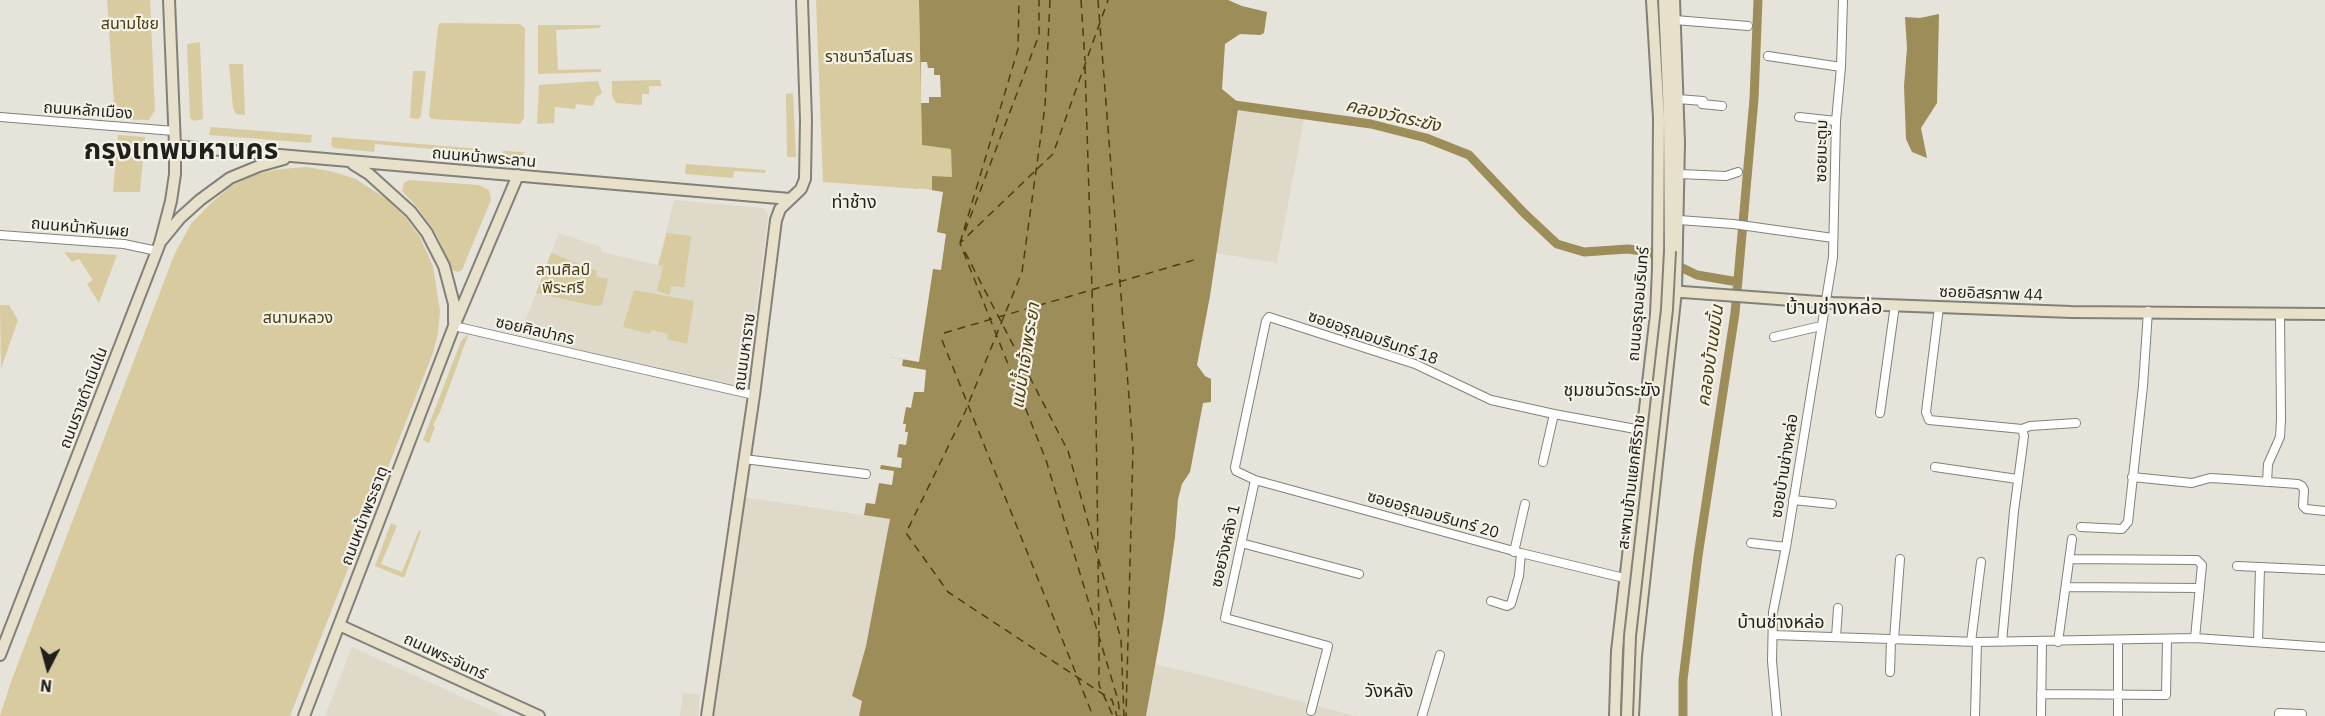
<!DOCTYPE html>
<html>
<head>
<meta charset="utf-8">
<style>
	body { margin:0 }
	#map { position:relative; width:2325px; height:716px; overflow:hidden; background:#e6e4da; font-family:"IBM Plex Sans",sans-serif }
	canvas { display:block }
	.north { position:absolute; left:18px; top:638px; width:60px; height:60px; -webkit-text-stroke:4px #f4f1e7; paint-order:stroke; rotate:186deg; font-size:16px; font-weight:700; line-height:24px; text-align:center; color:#201f1c }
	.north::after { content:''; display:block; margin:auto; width:21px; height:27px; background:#201f1c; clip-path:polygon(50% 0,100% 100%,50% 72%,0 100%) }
</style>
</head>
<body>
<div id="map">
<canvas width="2325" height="716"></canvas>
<div class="north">N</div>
</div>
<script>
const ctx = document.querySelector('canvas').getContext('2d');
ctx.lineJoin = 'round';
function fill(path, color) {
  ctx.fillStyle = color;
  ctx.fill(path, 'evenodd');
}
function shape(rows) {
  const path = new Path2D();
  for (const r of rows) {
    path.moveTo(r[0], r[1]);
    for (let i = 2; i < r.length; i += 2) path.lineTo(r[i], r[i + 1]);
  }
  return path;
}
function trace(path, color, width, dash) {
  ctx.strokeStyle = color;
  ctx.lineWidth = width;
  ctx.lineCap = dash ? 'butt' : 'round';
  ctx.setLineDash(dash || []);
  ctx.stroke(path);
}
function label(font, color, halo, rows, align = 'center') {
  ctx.font = font + ' "IBM Plex Sans","Noto Sans Thai",sans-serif';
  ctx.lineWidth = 4.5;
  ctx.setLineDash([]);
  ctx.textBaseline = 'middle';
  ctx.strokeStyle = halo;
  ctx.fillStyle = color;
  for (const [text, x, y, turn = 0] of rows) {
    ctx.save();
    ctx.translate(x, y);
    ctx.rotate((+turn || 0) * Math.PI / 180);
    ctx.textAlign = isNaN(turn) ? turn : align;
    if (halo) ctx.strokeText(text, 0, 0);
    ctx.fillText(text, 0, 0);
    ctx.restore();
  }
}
fill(shape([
	[1239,109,1304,119,1277,263,1216,253],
	[674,200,763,208,768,215,746,390,520,335,559,233,601,247,601,252,658,265],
	[743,497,890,519,866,646,852,696,863,701,859,716,714,716],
	[352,647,504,716,325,716],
	[1156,663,1157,665,1206,676,1355,716,1146,716],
	[683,693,700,695,698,716,680,716]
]), '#ded9c8');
fill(shape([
	[107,0,150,0,155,110,149,120,115,119],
	[816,0,919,0,922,145,951,149,953,178,932,190,823,182],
	[440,23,520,24,525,28,524,118,520,124,431,119,429,115,438,26],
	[538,25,602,25,599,28,556,30,558,70,601,69,601,72,538,74],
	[200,42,203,119,194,121,190,118,187,44],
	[229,64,243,64,245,115,236,114,233,108],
	[413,71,426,71,421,115,419,119,410,118],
	[660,80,662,86,649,86,649,94,642,94,642,105,616,103,612,96,612,81],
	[598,81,602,93,596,97,593,106,576,104,575,109,555,107,554,123,537,124,539,85],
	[793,93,796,157,787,157,786,94],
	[211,127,312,135,311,143,209,135],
	[118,135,145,137,140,192,113,192],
	[332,137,482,149,482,154,487,160,497,160,502,157,503,151,524,152,523,164,466,159,466,152,375,144,374,152,334,148,331,145],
	[686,164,766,170,765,173,734,171,733,178,685,174],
	[307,167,334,172,356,179,388,200,406,218,420,237,433,266,440,311,438,333,433,353,290,716,0,716,12,679,175,253,191,224,209,205,231,186,257,174,280,169],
	[409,180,479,185,489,190,491,200,462,270,458,272,452,270,437,235,418,208,402,191,404,183],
	[667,233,691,236,684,287,671,286,670,295,657,291,663,266,658,265],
	[64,252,117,255,99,303,87,284,93,280,79,259,72,262],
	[551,253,597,271,596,277,608,279,602,305,595,306,536,293],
	[634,290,694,301,687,344,667,339,668,334,651,330,650,334,623,327],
	[0,305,9,305,18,320,1,369],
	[469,333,440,412,433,425,435,427,429,443,423,440,461,341],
	[391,523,397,526,381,564,402,572,419,530,421,532,404,578,375,566]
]), '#d8cba0');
fill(shape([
	[919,0,1228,0,1242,6,1267,12,1264,33,1260,35,1240,34,1225,44,1222,89,1239,103,1210,296,1197,365,1205,376,1211,379,1211,402,1203,403,1190,472,1182,484,1178,499,1175,537,1164,616,1146,716,859,716,862,701,852,696,866,646,890,519,864,515,866,503,875,504,879,483,892,485,894,471,880,469,881,465,901,468,902,458,897,457,899,444,906,445,908,432,905,432,906,424,903,424,906,407,911,408,914,392,924,392,926,370,902,366,903,359,890,357,932,190,932,176,952,177,951,149,922,145],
	[1939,14,1937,103,1921,128,1927,158,1912,152,1906,139,1904,86,1907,48,1905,17,1920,18]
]), '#9d8d59');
fill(shape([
	[921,62,927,62,928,68,934,68,934,75,940,75,941,97,929,97,929,103,921,103],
	[919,188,943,192,937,232,946,234,941,270,933,269,919,362,890,357,908,240]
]), '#e6e4da');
trace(shape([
	[1227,104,1371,124,1426,138,1469,155,1524,213,1557,244,1584,252,1628,249,1649,252,1697,275,1738,282],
	[1683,716,1683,680,1698,556,1735,313,1754,99,1758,0]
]), '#9d8d59', 9);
trace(shape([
	[1050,0,1045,106,1022,272,965,412,906,533,948,592,1112,700,1117,716],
	[1081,0,1085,61],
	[1098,0,1133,449,1126,716],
	[1085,66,1096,417,1098,553],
	[1037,169,1053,154,1108,0],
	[1034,172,960,243,1046,460,1118,700,1120,716],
	[965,231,1039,35,1039,0],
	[960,243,1018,49,1019,0],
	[965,252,1068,451,1121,639,1124,716],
	[944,333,1194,260],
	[942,340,1093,716],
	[1098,561,1099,634],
	[1099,639,1099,685,1113,716]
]), '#4b3e13', 1.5, [8, 6]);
const street = shape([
	[1675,20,1748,26],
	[1768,56,1841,67],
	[1678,99,1703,101,1702,104,1722,106],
	[0,117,174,131],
	[1799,117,1836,121],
	[1679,174,1726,176,1738,172],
	[1679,220,1733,224,1833,238],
	[0,235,124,244,157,251],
	[1939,307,1926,412,1929,420,2022,429,2030,426,2076,423],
	[454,326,754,395],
	[1774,337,1821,326],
	[1880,413,1895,305],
	[744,459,866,474],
	[1543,462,1554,414],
	[1935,467,2017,479],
	[2132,477,2192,483,2210,478,2227,479,2298,484,2302,486,2304,490,2303,506,2306,509,2325,511],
	[1255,480,1225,618,1328,646,1311,711],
	[2267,482,2268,464,2280,437,2281,420,2280,314],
	[1793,500,1832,504],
	[2081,527,2122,529,2128,522,2143,386,2148,311],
	[1241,543,1359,574],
	[1751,543,1786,547],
	[1514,552,1525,504],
	[2070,559,2197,560,2202,565,2195,638],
	[2237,566,2325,570],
	[1624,578,1521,553,1255,480,1236,471,1235,467,1266,321,1269,317,1415,364,1491,400,1554,414,1641,430],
	[2066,587,2200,588],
	[1491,601,1507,606,1511,604,1519,576,1521,553],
	[1773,635,1977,642,2195,638,2325,647],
	[1836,637,1838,608],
	[1894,640,1900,559],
	[2118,641,2118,716],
	[1971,642,1981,562],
	[2002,642,2014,511,2024,436,2022,429],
	[2058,642,2072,539],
	[2258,642,2260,567],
	[1890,672,1891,640],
	[2041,694,2166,695,2167,640],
	[1422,716,1440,655],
	[1777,716,1772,661,1773,612,1786,547,1833,257,1836,121,1841,67,1843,0],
	[1975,716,1977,642],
	[2041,716,2042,642],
	[2279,716,2279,713,2302,714]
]);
const secondary = shape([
	[1664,0,1669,116,1670,251],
	[175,146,790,199],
	[353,164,369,174,411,212,427,233,444,266,454,304,454,323],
	[162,240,180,218,200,200,230,178,259,166,284,159],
	[1669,291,1833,303,2071,312,2325,314],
	[339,625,539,716],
	[0,655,160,243,171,201,175,174,175,146,169,0],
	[304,716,454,326,518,175],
	[707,716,754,395,776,220,780,209,801,189,805,179,806,120,802,0],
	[1615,716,1617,651,1656,314,1658,269,1659,118,1652,0],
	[1633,716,1636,656,1676,291,1679,143,1674,0]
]);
trace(street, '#828078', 10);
trace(secondary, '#828078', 14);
trace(street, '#fff', 8);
trace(secondary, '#e7e0cb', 10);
const secondaryBridge = shape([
	[1627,716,1630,636,1667,309,1670,251]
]);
trace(secondaryBridge, '#828078', 14, []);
trace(secondaryBridge, '#e7e0cb', 10);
label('16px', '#473b10', '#f4f1e7', [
	["สนามไชย",130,24],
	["ราชนาวีสโมสร",869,57],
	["ลานศิลป์",563,270],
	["พีระศรี",563,288],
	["สนามหลวง",298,318]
]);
label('16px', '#201f1c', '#f4f1e7', [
	["ถนนหลักเมือง",88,111,4],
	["ซอยมะตูม",1822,151,-89],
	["ถนนหน้าพระลาน",484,158,5],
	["ถนนหน้าหับเผย",80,228,5],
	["ซอยอิสรภาพ 44",1991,294,2],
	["ถนนอรุณอมรินทร์",1639,304,-85],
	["ซอยศิลปากร",535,331,13],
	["ซอยอรุณอมรินทร์ 18",1373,338,19],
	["ถนนมหาราช",745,352,-82],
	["ถนนราชดำเนินใน",84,398,-69],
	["ซอยบ้านช่างหล่อ",1785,466,-81],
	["สะพานข้ามแยกศิริราช",1632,482,-83],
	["ซอยอรุณอมรินทร์ 20",1433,515,16],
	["ถนนหน้าพระธาตุ",365,516,-69],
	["ซอยวังหลัง 1",1226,546,-77],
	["ถนนพระจันทร์",445,657,25]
]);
label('italic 18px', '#4b3e13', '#f4f1e7', [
	["คลองวัดระฆัง",1393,116,13],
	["แม่น้ำเจ้าพระยา",1026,356,-81],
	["คลองบ้านขมิ้น",1711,356,-82]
]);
label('18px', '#201f1c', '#f4f1e7', [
	["ท่าช้าง",854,203],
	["ชุมชนวัดระฆัง",1612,391],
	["บ้านช่างหล่อ",1781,623],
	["วังหลัง",1389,692]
]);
label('20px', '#201f1c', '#f4f1e7', [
	["บ้านช่างหล่อ",1834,308]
]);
label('bold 28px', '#201f1c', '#f4f1e7', [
	["กรุงเทพมหานคร",181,151]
]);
</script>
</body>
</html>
